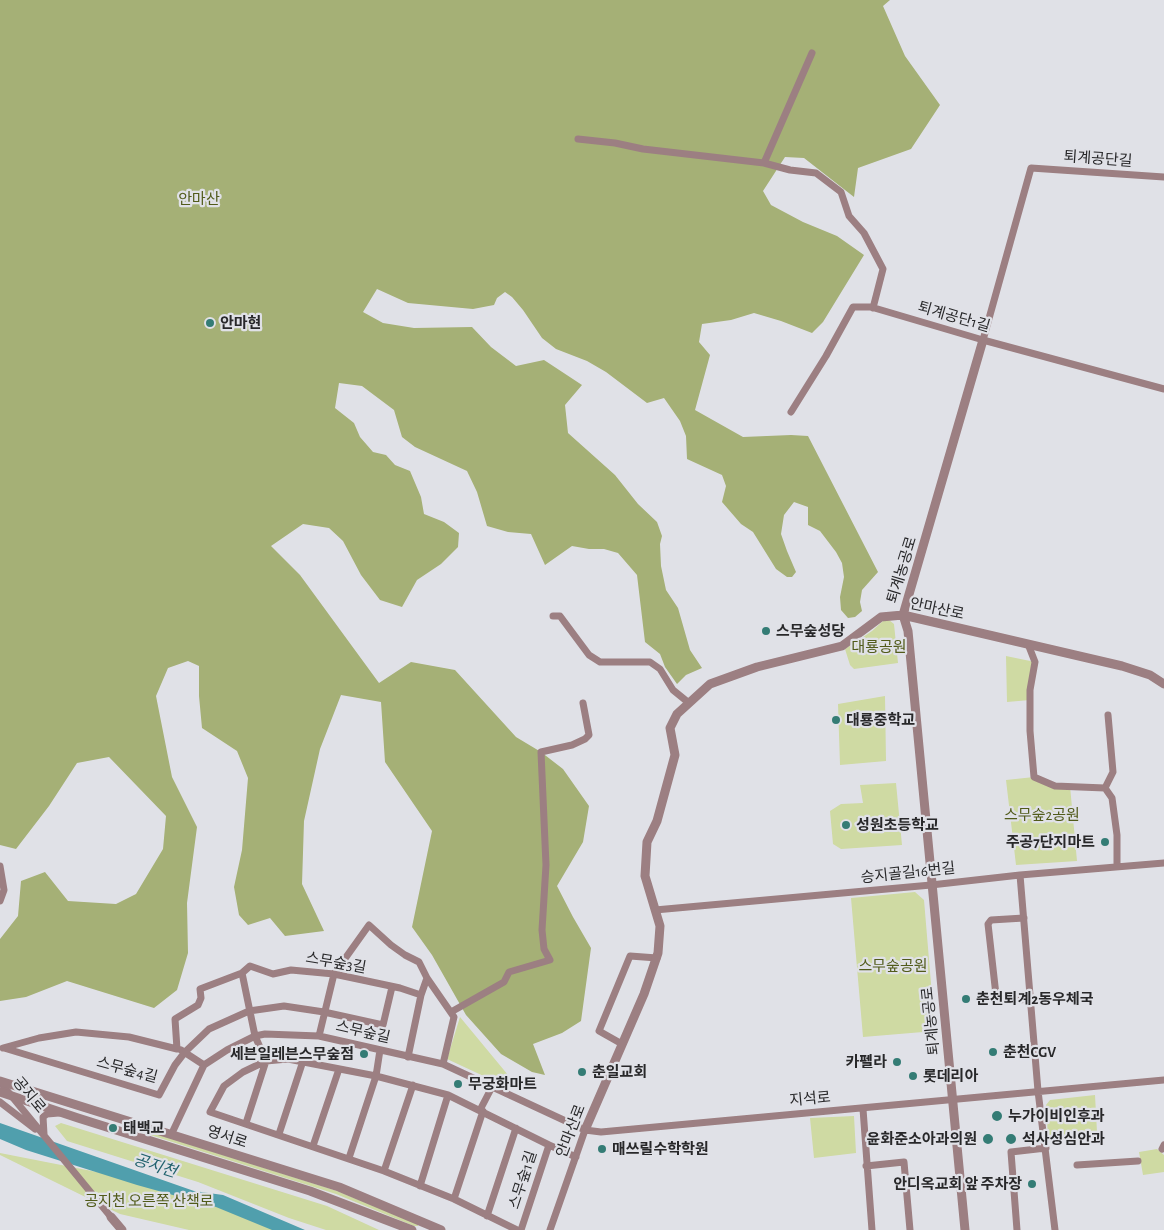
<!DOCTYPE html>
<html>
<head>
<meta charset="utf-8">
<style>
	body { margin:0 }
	canvas { display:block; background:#e0e1e7 }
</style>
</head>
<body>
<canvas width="1164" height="1230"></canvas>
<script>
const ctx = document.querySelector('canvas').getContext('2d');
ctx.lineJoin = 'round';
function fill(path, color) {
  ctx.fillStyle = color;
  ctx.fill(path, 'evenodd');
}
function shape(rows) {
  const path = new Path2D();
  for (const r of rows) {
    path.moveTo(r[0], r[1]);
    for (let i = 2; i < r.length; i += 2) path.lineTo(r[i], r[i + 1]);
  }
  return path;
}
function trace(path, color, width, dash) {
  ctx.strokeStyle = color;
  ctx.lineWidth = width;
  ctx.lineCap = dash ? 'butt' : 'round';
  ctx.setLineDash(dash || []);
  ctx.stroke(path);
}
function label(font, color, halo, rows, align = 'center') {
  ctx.font = font + ' "Alegreya Sans","Noto Sans KR",sans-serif';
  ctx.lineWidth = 4.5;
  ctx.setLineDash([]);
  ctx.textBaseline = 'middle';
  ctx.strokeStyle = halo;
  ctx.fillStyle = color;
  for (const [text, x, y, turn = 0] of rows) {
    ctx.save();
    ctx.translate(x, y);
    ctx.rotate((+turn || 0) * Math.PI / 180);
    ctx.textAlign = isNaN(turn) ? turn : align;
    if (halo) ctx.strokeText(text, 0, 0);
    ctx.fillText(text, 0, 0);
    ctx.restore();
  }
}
fill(shape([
	[889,620,894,624,898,663,854,669,850,665,845,649,872,631,883,621],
	[1006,656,1035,662,1030,700,1007,702],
	[885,696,886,761,840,765,838,704],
	[1034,777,1055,786,1070,786,1077,861,1016,865,1006,780],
	[896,783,902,845,841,849,833,844,830,811,841,804,863,803,860,785],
	[915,892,924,900,935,1031,863,1037,851,898],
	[460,1017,508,1075,505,1086,447,1059],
	[1095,1095,1097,1132,1048,1136,1046,1105,1050,1100],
	[854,1116,856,1153,814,1158,810,1118],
	[61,1123,327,1206,379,1230,326,1230,289,1218,198,1182,67,1141,55,1126],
	[142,1129,337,1191,418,1224,418,1226,414,1226,336,1194,144,1133,141,1132],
	[1157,1149,1164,1155,1164,1172,1143,1175,1139,1152],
	[0,1153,153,1183,287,1230,189,1230,120,1214,0,1155]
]), '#cfdaa3');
fill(shape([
	[0,0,890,0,883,6,905,56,940,105,911,149,858,168,854,197,804,158,785,157,763,191,771,205,803,222,837,236,864,255,823,322,812,333,781,321,754,313,731,320,702,324,699,342,710,355,695,410,743,437,791,435,808,436,878,572,862,590,860,602,862,611,855,617,848,618,841,610,840,597,844,577,842,563,836,552,820,531,808,525,808,507,794,502,784,515,781,534,787,551,796,572,792,577,787,577,776,569,753,532,741,524,722,502,726,486,722,475,687,459,686,436,680,421,664,398,647,403,606,372,587,361,556,349,542,338,523,310,512,297,505,292,497,298,494,305,473,309,408,303,377,289,363,312,383,323,414,328,472,327,491,347,516,366,544,360,582,385,565,405,568,433,615,475,638,504,657,522,662,536,660,544,661,566,666,590,678,608,690,650,702,668,686,675,677,684,665,667,660,654,645,642,637,575,618,553,604,549,589,549,572,546,545,565,531,534,508,532,487,526,477,492,467,471,415,447,402,437,394,410,362,386,339,383,335,408,354,423,360,437,373,452,386,455,395,465,410,471,421,497,424,514,444,522,459,533,458,547,441,564,417,580,402,607,380,600,361,575,343,541,329,528,303,524,271,546,300,575,379,683,411,662,455,670,516,737,541,752,563,769,589,806,583,842,557,886,573,917,591,948,581,1021,562,1033,533,1044,545,1075,532,1072,501,1054,466,1015,432,955,412,927,432,831,385,762,381,702,341,695,320,749,304,821,302,884,324,931,285,936,270,918,248,925,239,915,234,887,242,850,248,778,237,751,202,728,199,696,199,666,188,661,168,668,156,696,172,777,197,827,187,903,188,953,177,990,154,1008,67,981,26,997,0,1001,0,939,18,916,21,881,45,872,68,901,116,904,136,894,163,849,166,816,109,757,77,763,49,806,16,849,0,845]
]), '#a5b076');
fill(shape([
	[0,1123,194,1191,223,1195,305,1230,272,1230,216,1207,137,1185,26,1150,0,1139]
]), '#509fad');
trace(shape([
	[578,139,615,143,643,149,764,163,790,170,816,173,841,192,849,216,864,233,883,269,873,308],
	[764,163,812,53],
	[983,340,1031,168,1164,177],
	[791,412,826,356,853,307,871,307,983,340,1164,389],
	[553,616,560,616,589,655,600,662,650,662,660,669,673,690,689,703],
	[1028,644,1035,662,1030,690,1030,731,1034,777,1055,786,1105,788],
	[1108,715,1113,772,1105,788,1112,798,1117,835,1117,867],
	[0,866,4,890,0,901],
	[1020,875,1038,1091,1055,1230],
	[655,910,931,885,1020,875,1164,863],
	[1024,918,991,920,988,924,996,995,1002,1001,1031,999],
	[242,973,255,1036,266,1061,246,1123],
	[421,995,427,978],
	[451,1012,504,982,509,972,550,960,544,949,542,930,546,865,541,752,572,745,585,739,589,735,583,703],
	[319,1036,334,974,369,925,391,945,405,955,419,962,427,978,454,1017,443,1064],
	[622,1044,599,1031,630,956,657,958],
	[3,1048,39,1038,76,1032,129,1037,177,1049,175,1019,198,1005,201,998,200,989,242,973,250,966,273,974,291,970,334,974,400,988,421,995,408,1057],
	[4,1048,159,1095,175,1065,185,1052,209,1029,249,1011,284,1006,324,1012,383,1025,392,987],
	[181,1050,204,1065],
	[0,1082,111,1217],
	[0,1102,35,1129],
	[863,1109,872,1230],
	[480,1110,492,1087],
	[172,1133,204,1065,227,1050,255,1036,265,1034,319,1036,443,1064,585,1130,601,1132,1164,1080],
	[44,1134,43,1117,47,1114,59,1113],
	[279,1134,303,1061],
	[549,1145,576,1157],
	[313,1146,339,1069],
	[1162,1149,1164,1145],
	[349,1158,376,1076,380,1050],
	[1077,1165,1138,1161],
	[866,1166,904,1162,910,1230],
	[384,1171,413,1085],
	[420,1186,448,1095],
	[454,1199,483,1111],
	[487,1216,516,1128],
	[517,1230,454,1199,384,1171,210,1112,224,1086,243,1072,266,1061,288,1059,376,1076,448,1095,549,1145,521,1230],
	[550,1230,585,1130],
	[1017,1230,1011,1152,1046,1148]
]), '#9c7f82', 7);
trace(shape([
	[0,1081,339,1187,441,1230],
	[0,1092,78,1118,310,1191,412,1230],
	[585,1130,644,994,658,953,660,926,645,876,647,842,657,821,675,755,670,728,677,714,710,684,757,667,842,646,881,617,903,615,1122,666,1150,675,1164,684],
	[111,1217,122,1230],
	[965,1230,908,631,903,615,983,340]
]), '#9c7f82', 9);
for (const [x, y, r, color] of [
	[210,323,5,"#347c75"],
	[766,631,5,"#347c75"],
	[836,720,5,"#347c75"],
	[846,825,5,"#347c75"],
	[1105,842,5,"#347c75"],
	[966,999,5,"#347c75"],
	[993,1052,5,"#347c75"],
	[364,1054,5,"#347c75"],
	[897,1062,5,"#347c75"],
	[582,1072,5,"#347c75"],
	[913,1076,5,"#347c75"],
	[458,1084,5,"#347c75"],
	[997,1116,6,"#347c75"],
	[113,1128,5,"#347c75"],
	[988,1139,6,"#347c75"],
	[1011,1139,6,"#347c75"],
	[602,1149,5,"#347c75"],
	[1032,1184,5,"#347c75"]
]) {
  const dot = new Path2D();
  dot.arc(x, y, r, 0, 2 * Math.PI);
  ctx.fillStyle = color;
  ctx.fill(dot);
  trace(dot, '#e0e1e7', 2);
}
label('15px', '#28282a', '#e0e1e7', [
	["퇴계공단길",1098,159,4],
	["퇴계공단1길",954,317,16],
	["퇴계농공로",902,570,-73],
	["안마산로",937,609,12],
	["승지골길16번길",908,873,-6],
	["스무숲3길",336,963,10],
	["퇴계농공로",931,1021,-96],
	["스무숲길",363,1032,13],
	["스무숲4길",127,1070,15],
	["공지로",29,1095,50],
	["지석로",810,1099,-5],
	["안마산로",571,1131,-69],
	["영서로",227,1137,18],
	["스무숲1길",523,1180,-72]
]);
label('15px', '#515b1a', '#e0e1e7', [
	["안마산",199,199],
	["대룡공원",879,647],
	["스무숲2공원",1042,815],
	["스무숲공원",893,966],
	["공지천 오른쪽 산책로",149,1201]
]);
label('bold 15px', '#28282a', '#e0e1e7', [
	["안마현",220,323],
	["스무숲성당",776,631],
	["대룡중학교",846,720],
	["성원초등학교",856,825],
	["주공7단지마트",1095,842,"right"],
	["춘천퇴계2동우체국",976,999],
	["춘천CGV",1003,1052],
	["세븐일레븐스무숲점",354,1054,"right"],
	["카펠라",887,1062,"right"],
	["춘일교회",592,1072],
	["롯데리아",923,1076],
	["무궁화마트",468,1084],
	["누가이비인후과",1008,1116],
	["태백교",123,1128],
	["윤화준소아과의원",977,1139,"right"],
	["석사성심안과",1022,1139],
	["매쓰릴수학학원",612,1149],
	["안디옥교회 앞 주차장",1022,1184,"right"]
], 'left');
label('italic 16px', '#21626d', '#e0e1e7', [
	["공지천",155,1166,18]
]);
</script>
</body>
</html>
